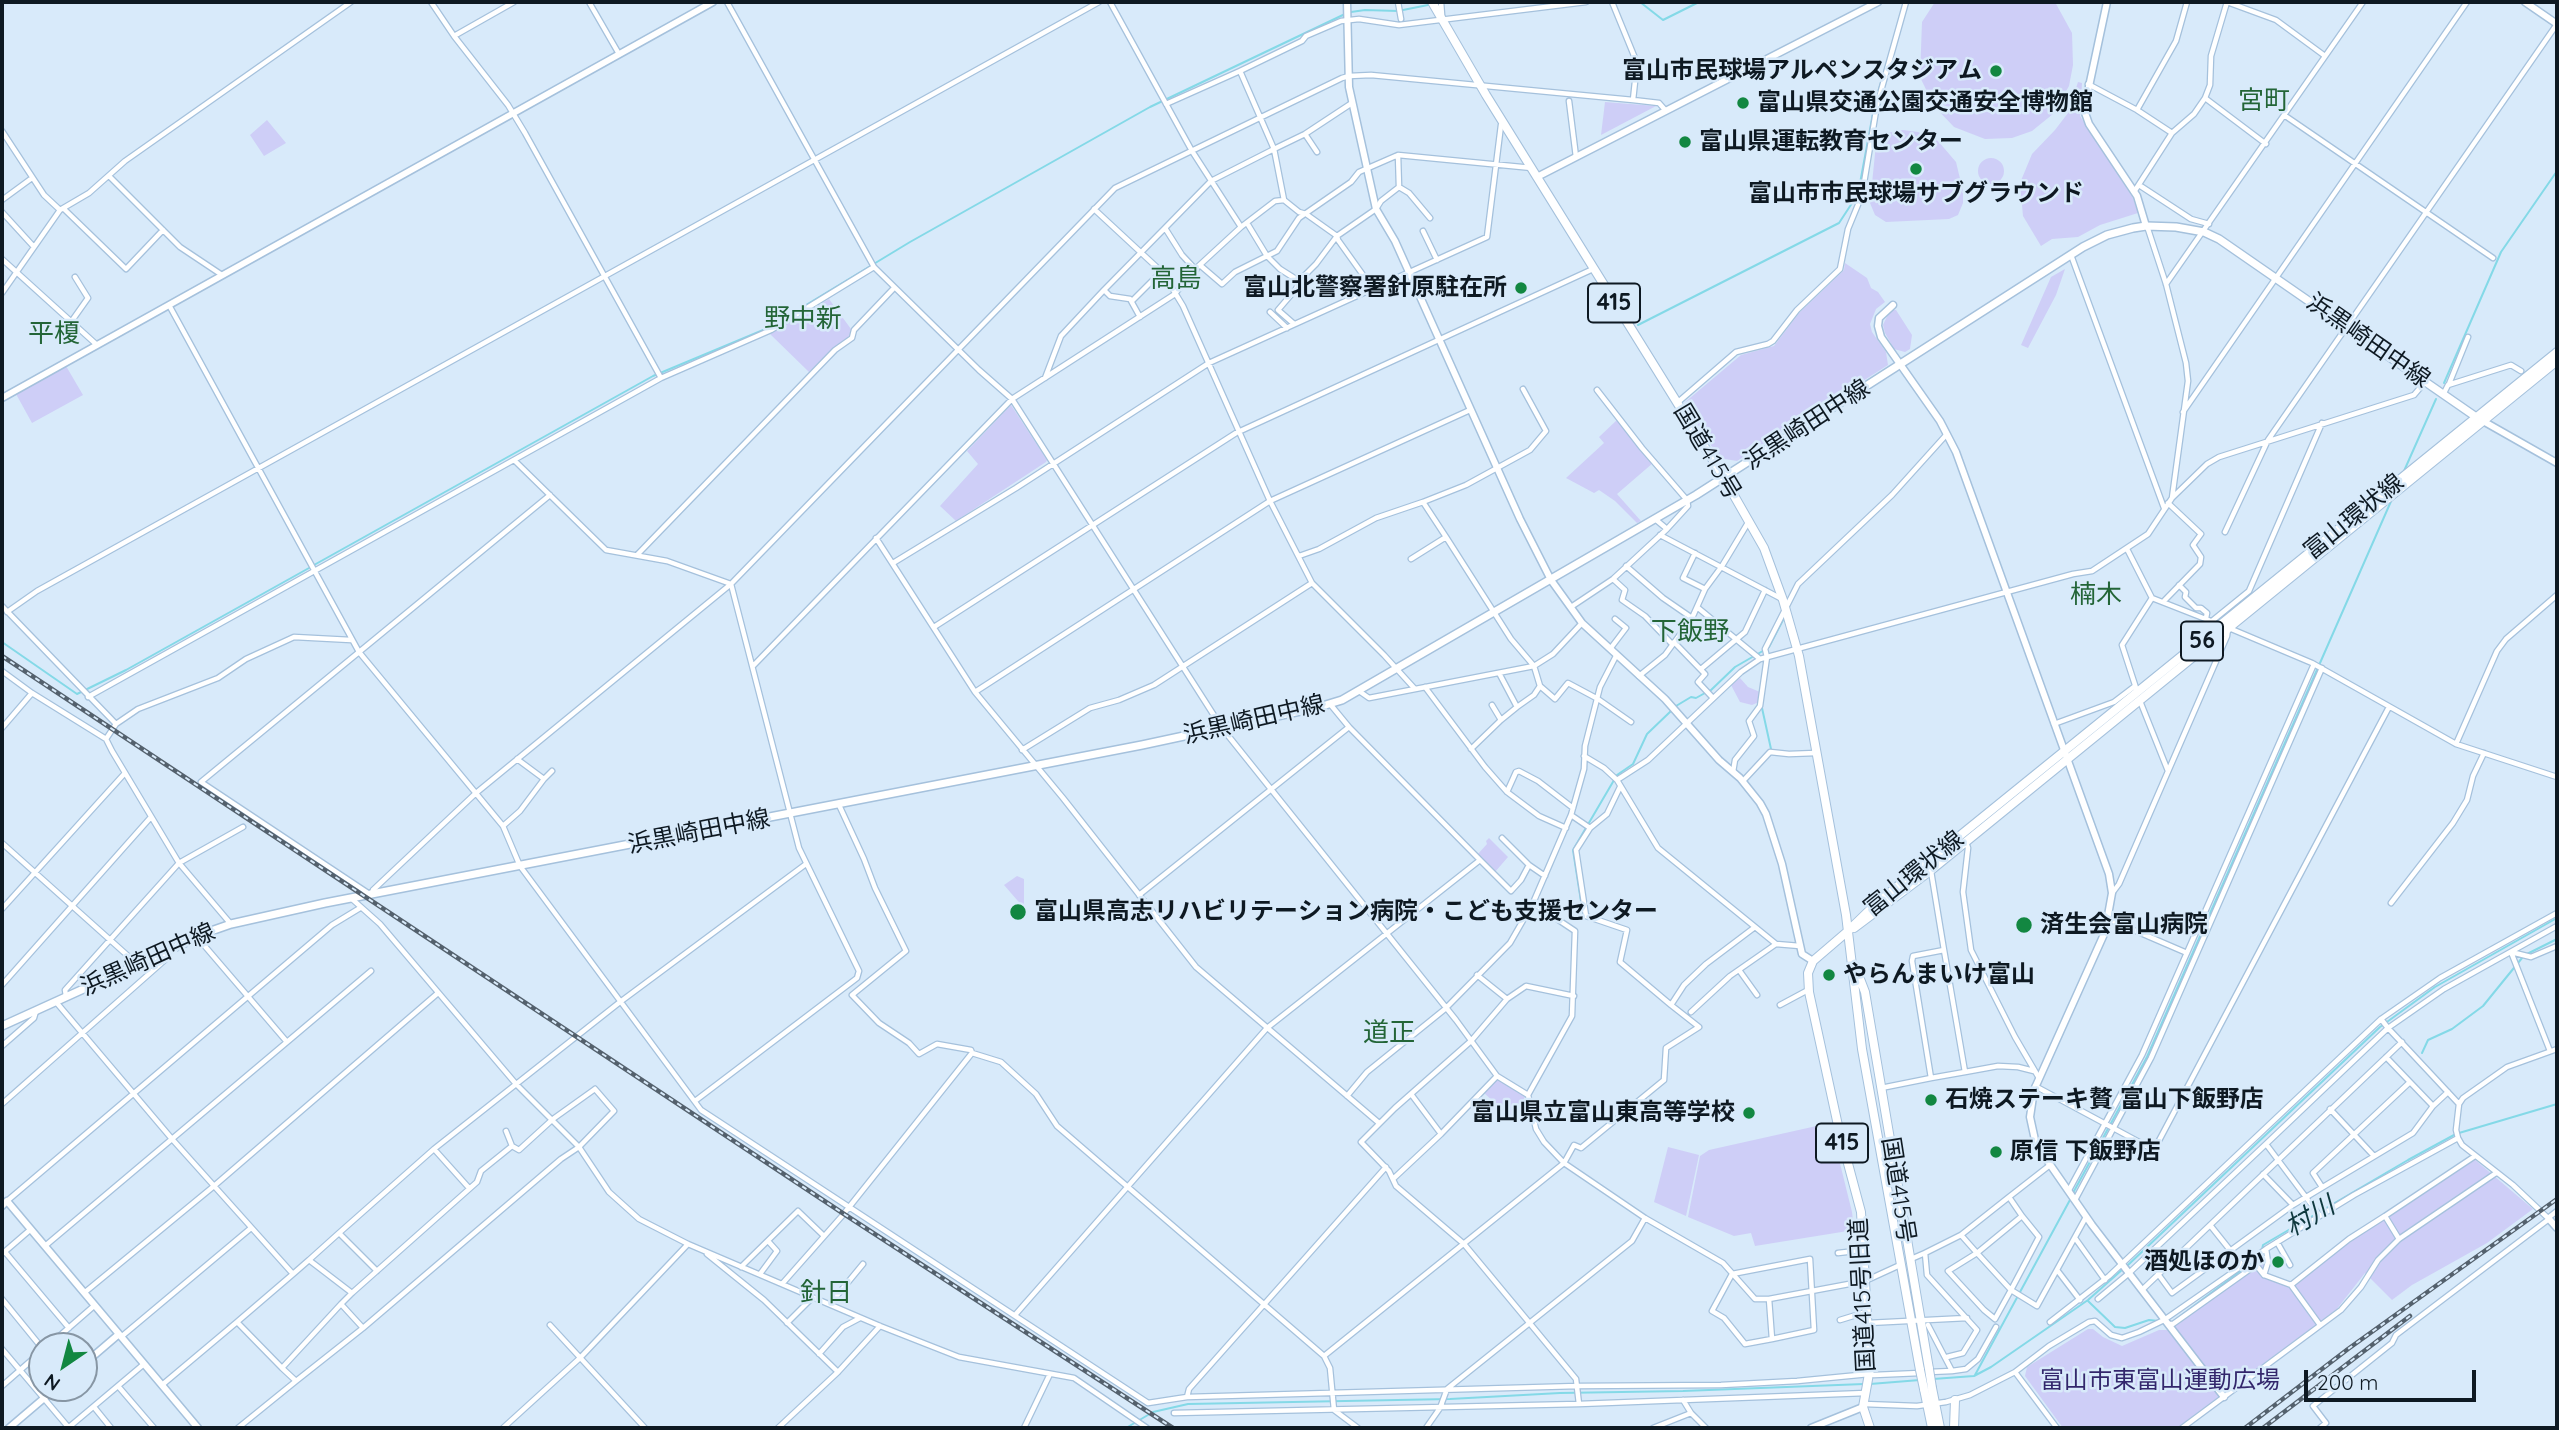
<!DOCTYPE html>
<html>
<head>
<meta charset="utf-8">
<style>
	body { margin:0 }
	#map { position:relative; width:2559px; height:1430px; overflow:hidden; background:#d8eafa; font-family:Quicksand,sans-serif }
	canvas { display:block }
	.frame { position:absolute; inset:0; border:4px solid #0e1922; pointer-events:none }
	.north { position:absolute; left:28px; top:1332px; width:70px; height:70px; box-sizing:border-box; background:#d8eafa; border:2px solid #8796a4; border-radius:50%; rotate:215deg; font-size:19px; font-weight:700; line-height:28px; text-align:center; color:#0e1922 }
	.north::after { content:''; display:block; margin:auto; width:24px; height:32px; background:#128741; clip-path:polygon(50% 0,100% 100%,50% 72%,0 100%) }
	.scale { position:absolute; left:2304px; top:1370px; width:172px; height:32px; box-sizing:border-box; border:4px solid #0e1922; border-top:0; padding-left:9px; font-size:21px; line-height:24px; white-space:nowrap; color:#0e1922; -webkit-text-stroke:5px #d8eafa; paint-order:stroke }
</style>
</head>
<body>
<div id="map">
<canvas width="2559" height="1430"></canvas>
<div class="frame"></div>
<div class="north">N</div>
<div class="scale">200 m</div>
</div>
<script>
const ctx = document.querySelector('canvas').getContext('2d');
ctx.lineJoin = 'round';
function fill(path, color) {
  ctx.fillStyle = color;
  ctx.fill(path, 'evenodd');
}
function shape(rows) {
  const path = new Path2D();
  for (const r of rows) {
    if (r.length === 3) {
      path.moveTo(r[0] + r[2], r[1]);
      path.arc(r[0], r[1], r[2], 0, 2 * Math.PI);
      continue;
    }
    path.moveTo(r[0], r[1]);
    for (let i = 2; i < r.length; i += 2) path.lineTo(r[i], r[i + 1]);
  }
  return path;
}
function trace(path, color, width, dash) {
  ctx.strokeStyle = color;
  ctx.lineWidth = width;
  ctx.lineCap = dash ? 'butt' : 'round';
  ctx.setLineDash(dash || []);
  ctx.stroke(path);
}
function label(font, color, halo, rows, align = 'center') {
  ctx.font = font + ' Quicksand,"Noto Sans JP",sans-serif';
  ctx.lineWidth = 5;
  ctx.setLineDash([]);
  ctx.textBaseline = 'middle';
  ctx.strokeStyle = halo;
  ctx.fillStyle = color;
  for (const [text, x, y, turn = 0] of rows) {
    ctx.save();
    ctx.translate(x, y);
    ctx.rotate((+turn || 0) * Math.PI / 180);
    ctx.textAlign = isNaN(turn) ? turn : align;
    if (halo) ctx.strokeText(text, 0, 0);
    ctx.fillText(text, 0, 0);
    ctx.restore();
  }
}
fill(shape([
	[1935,2,2055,2,2072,33,2073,65,2069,86,2053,114,2032,131,2012,138,1985,139,1954,127,1934,106,1920,77,1922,22],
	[2078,82,2082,83,2080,116,2133,198,2138,213,2100,225,2078,237,2052,239,2041,246,2023,216,2020,183,2032,154,2055,130,2068,113],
	[1605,102,1656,106,1601,135],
	[267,120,286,143,264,156,250,135],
	[1903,130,1918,132,1938,141,1956,162,1963,191,1963,203,1958,215,1949,219,1886,222,1875,215,1870,203,1876,144,1882,134],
	[1991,171,13],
	[1845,263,1867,278,1871,288,1878,292,1885,302,1876,309,1870,324,1872,332,1886,352,1888,365,1737,461,1719,458,1684,403,1741,355,1774,346,1799,313,1844,270],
	[2065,269,2056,295,2028,348,2021,345,2051,277],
	[829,299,851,329,849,338,835,347,809,372,770,334],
	[1890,310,1896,310,1912,335,1910,349,1905,352,1894,349,1885,333,1883,325],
	[66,366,83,395,32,423,16,394],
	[1011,405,1047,460,1046,462,956,521,940,506,978,464,967,451],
	[1618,419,1653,463,1617,494,1641,521,1637,523,1615,501,1599,490,1594,493,1566,478,1604,443,1599,437],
	[1740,678,1748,687,1760,692,1759,702,1752,705,1740,702,1731,685],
	[1489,838,1508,857,1495,872,1477,855,1487,844,1486,841],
	[1017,876,1024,879,1024,908,1004,885],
	[1497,1079,1525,1097,1513,1119,1484,1093],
	[1830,1123,1852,1212,1854,1230,1755,1246,1751,1233,1734,1236,1688,1217,1700,1156,1709,1150],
	[1668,1147,1699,1155,1686,1216,1654,1202],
	[2474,1159,2533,1209,2487,1243,2412,1285,2392,1300,2365,1273,2336,1310,2177,1428,2063,1428,2025,1376,2027,1367,2088,1329,2093,1329,2103,1337,2122,1346,2159,1330,2170,1330,2266,1259,2265,1277,2291,1288,2352,1240]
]), '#cecef7');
trace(shape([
	[1640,2,1663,20,1699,2],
	[1351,12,1365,10,1398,11,1428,5],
	[1875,103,1903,8],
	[1638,325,1839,223,1858,194,1874,108],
	[2444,383,2501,252,2557,171],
	[2404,471,2436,399],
	[314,565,653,376,768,328,910,242,1150,107,1345,14],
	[2,642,77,694,126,670,309,568],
	[1769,647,1783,620],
	[1710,691,1735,667,1768,648],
	[1676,706,1691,697,1696,698,1705,693],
	[1762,708,1771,749],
	[1583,914,1573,850,1617,775,1633,764,1647,734,1672,710],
	[2527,954,2557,939],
	[2422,1053,2428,1040,2452,1029,2483,1006,2522,958],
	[2459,1133,2557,1104],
	[2073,1193,2147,1057,2392,499],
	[2262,1250,2263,1245,2408,1160,2454,1135],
	[2128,1265,2380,1027,2435,987,2557,918],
	[2088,1301,2115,1327,2125,1328,2149,1320,2159,1321],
	[2171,1323,2262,1255],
	[1975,1375,2071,1198],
	[1933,1379,1974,1376,1991,1367,2088,1300,2123,1269],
	[1870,1384,1920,1380],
	[1126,1428,1153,1412,1188,1404,1450,1399,1560,1393,1683,1391,1864,1384]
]), '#84d9e7', 2);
const minor = shape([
	[431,2,454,36,508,105,525,133,661,378],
	[589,2,619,54],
	[727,2,874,267,979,370,1012,399,1222,728,1456,1020,1497,1076,1528,1095],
	[1110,2,1192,151,1241,227],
	[1398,2,1401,19],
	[1441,2,1442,15],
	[2227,2,2276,20,2325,56],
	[454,36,514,2],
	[2088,84,2137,110,2172,133],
	[2205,98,2266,144],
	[1633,100,1659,103,1666,111],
	[1569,101,1576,157],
	[1166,104,1240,71],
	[2137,110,2176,41,2187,2],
	[2284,115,2493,258],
	[2,131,44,195,60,210],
	[1305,134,1352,103],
	[1398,155,1399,187,1409,193,1430,218],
	[109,176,180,247,222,275],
	[2139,185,2191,219,2209,224],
	[2134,192,2172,133,2194,114,2205,98,2210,85,2211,56,2227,2],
	[2,200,32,178],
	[1284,200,1274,149,1305,134,1317,152],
	[64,209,126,269,163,230],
	[1094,209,1163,273,1183,306,1270,501,1312,583,1384,655,1415,689],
	[2,212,34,247],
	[1247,223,1267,256,1280,269,1299,281],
	[2147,226,2166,284,2186,363,2188,381,2172,498],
	[1165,228,1211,181,1274,149,1240,71,1302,41,1306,36,1341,21,1359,19,1399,25,1586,2],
	[1423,231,1437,260],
	[2071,255,2164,508],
	[2,259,97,345],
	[1201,266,1222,284,1235,272,1277,251,1299,218,1351,182,1359,172,1398,155,1532,168],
	[2166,284,2363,2],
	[1104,290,1165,228,1182,255,1196,270],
	[2,293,60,210,89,193,125,161,351,2],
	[1132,301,1161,272],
	[169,305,359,652,503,826,520,866,701,1110,1148,1403,1187,1397,1189,1389,1386,1167],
	[1270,312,1287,328],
	[71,322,88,298,75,277],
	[1294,324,1278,310,1296,289,1299,281,1316,264,1337,236,1376,209,1381,201,1399,187],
	[1045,378,1061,336,1104,290,1110,296,1130,299,1140,317],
	[2449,384,2468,337],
	[1597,390,1642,448,1687,500,1688,506,1667,529],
	[2444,393,2448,385,2511,365,2521,371],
	[1677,403,1736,352,1768,344,1773,341,1797,310,1840,269,1848,229,1862,195,1877,105,1906,2],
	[2183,412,2467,2],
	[514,460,606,550,667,561,731,584],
	[550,495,201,782,371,895,373,890,476,793,731,584,1115,188,1342,78,1349,76,1371,75,1633,100,1637,63,1612,2],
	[1423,502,1466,485,1530,450,1546,431,1523,389],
	[2225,532,2268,440,2557,24],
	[1660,535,1780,598],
	[876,538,975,692,1063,798,1196,967,1379,1123],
	[2127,549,2152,598,2221,625],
	[1695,553,1683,578,1705,589],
	[637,555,835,350,852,338,854,330,894,288],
	[1299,556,1319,549,1376,518,1423,502,1446,537],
	[1411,559,1446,537,1511,639,1534,666,1540,686,1555,699,1568,683,1598,699,1631,722],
	[893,563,1016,488,1209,363,1487,237,1501,125,1503,122],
	[1626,566,1663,598,1692,618],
	[1613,579,1625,590,1622,600,1645,616,1672,644],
	[2179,585,2186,592,2185,597,2196,608,2201,608,2207,613,2206,618],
	[2163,602,2200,564,2201,557,2193,545,2201,534,2168,503],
	[2,606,116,724,138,709,218,678,246,659,294,637,351,640],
	[1571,607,1613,579,1667,529,1655,519],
	[1697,607,1760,659],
	[7,612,37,591,1099,2],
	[2212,621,2249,591,2322,423],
	[934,627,1236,433,1593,269],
	[2229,628,2312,663,2456,744,2557,777],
	[1674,642,1705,674,1698,682,1713,698],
	[1610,649,1626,628,1615,619],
	[753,666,1012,399,1175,294,1191,273,1241,227,1275,201,1284,200,1299,212,1306,214,1337,236,1338,240,1373,289],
	[1701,669,1745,632,1765,590],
	[2,671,32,693,106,739],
	[1499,673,1517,707,1534,695,1540,686],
	[1639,676,1665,655,1692,618,1705,589,1722,566,1749,521],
	[1425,687,1485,767,1507,792,1539,816,1566,828],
	[1359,691,1369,698,1534,666,1553,654,1582,623],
	[2137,691,2122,645,2152,598],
	[975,692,1270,501,1470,410],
	[88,697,661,378,771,330,874,267],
	[2140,701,2168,771],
	[1492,705,1501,720,1517,707],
	[116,724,106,739,112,751,179,863,230,923],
	[2054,724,2114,702,2135,686],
	[2,728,32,693],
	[2456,744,2497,651,2506,639,2557,595],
	[1471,749,1501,720],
	[1022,750,1090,708,1119,700,1154,685,1312,583],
	[1584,756,1604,768,1617,780,1658,848,1776,944,1800,946],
	[1733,772,1735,760,1754,736,1749,721,1760,706,1767,657,1765,649,1798,584,1892,495,1947,434],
	[544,779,552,771],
	[1617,780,1648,760,1741,672,1760,659,2073,574,2092,571,2148,534,2172,498,2207,464,2219,457,2414,395,2425,382],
	[1743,781,1770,752,1789,754,1816,753],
	[1507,792,1516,772,1519,771,1538,781,1573,808],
	[839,805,864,859,875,888,906,951,852,995,879,1023,909,1043,919,1054,937,1044,971,1050,972,1053],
	[1571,815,1590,828,1576,850,1586,916,1627,930,1620,962,1671,1005,1684,985,1706,964,1755,927],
	[503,826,520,811,544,779,517,759],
	[1590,828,1607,814,1620,787],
	[1502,838,1529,865],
	[1966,842,1968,848,1963,892,1971,950,2015,1037,2039,1078],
	[2,843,137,964],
	[1480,860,1511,891,1521,880,1529,865,1545,876],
	[1931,871,1944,950],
	[2113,892,2119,884,2227,636,2228,628],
	[1139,895,1349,727,1330,704],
	[352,899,380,924,516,1084,579,1147,609,1192,639,1219,688,1244,880,1326,959,1357,1074,1378,1147,1428],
	[1533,903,1575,931,1572,1016,1528,1095,1536,1129,1544,1142,1564,1163,1645,1218,1723,1263,1755,1299,1769,1299,1865,1281,1900,1265],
	[2391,903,2453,823,2467,800,2473,776,2484,753],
	[2,909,125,773],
	[2108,919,2187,953],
	[197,937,287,1042,371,971],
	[1739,970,1757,995],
	[1477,975,1507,999,1471,1041,1395,1108,1361,1142,1389,1171,1396,1186,1464,1244,1576,1379,1579,1404],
	[2,985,151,817],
	[66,996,65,990,179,863,243,827],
	[1507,999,1526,986,1574,996],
	[56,1002,172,1139,293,1274,309,1260,352,1293],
	[1780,1005,1808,990],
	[1691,1012,1730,976,1776,944],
	[2381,1019,2440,978,2557,913],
	[2,1046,34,1018,36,1011],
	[2550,1051,2511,952,2531,957,2557,946],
	[2386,1057,2433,1106],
	[1965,1072,1931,1078,1912,961,1913,956,1944,950,1965,1072,1998,1066,2018,1067,2034,1071],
	[2035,1086,2154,1150,2389,707],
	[1881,1088,1931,1078],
	[595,1089,614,1111,579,1147,561,1159,363,1328,341,1304,352,1293,477,1182,481,1171,512,1146,519,1150,553,1119,595,1089],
	[1411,1094,1441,1134,1497,1076],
	[1347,1096,1367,1072,1445,1009,1510,943,1533,903,1571,815,1584,769,1585,746,1600,687,1616,656],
	[695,1101,857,978,859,971,799,848,731,584],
	[2,1104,166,959,167,951],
	[2459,1104,2388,1028,2444,989,2557,926],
	[2330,1109,2374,1156],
	[506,1131,512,1146],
	[434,1149,620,1002,806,864],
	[2263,1174,2293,1205],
	[1393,1179,1441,1134],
	[2322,1187,2313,1173,2410,1082],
	[2069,1190,2142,1055,2314,664],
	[2075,1200,2151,1058,2322,668],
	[7,1201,332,925,360,908],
	[2022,1216,2009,1197,2050,1165],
	[2548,1218,2557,1211],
	[2210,1225,2242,1265],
	[339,1233,434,1149,469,1188],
	[1961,1235,1977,1253,1948,1271,1984,1310,1995,1319,2011,1290,1977,1253,2022,1216,2039,1237,2011,1290,2037,1306,2086,1217],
	[2075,1238,2105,1280],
	[2399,1239,2385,1216,2475,1156],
	[2277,1242,2290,1265],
	[45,1246,287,1042],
	[2266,1249,2268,1262,2264,1275,2291,1285],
	[5,1252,69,1328],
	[1838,1253,1864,1250],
	[1925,1253,1961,1235,2009,1197],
	[2,1254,31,1229],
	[707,1254,764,1300,838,1372],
	[1911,1259,1925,1253,1927,1275,1977,1330,1963,1353,1947,1357],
	[309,1260,339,1233,377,1271],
	[741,1267,798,1211,824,1236],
	[2057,1270,2080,1300],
	[760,1274,777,1251,768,1241],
	[2158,1274,2172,1293,2293,1205,2413,1133,2433,1106,2448,1092],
	[2264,1275,2256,1265,2267,1257],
	[782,1284,842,1216,972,1053,1001,1062,1036,1094,1057,1126,1324,1356,1330,1368,1334,1410,1358,1428],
	[2143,1289,2402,1042],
	[84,1293,214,1186,438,993],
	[2,1299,42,1348],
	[1769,1299,1772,1339,1745,1344,1724,1318,1712,1311,1732,1274,1810,1259,1814,1330,1772,1339],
	[2098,1299,2128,1274,2266,1144,2320,1216],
	[341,1304,282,1368,296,1381,363,1328],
	[830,1304,863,1264],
	[1015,1315,1267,1028,1480,860,1349,727],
	[1840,1320,1866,1312],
	[2050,1322,2109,1276,2381,1019,2388,1028,2266,1144],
	[787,1323,812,1298],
	[1868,1323,1967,1318],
	[2168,1324,2173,1324,2256,1265],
	[550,1325,645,1428],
	[1928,1325,1952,1371,1966,1369,1978,1359,1996,1327],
	[2320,1325,2291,1285,2349,1239,2385,1216],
	[121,1337,251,1228],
	[48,1346,95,1305],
	[2,1349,69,1428],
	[819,1354,843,1327,860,1318],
	[1324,1356,1564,1163,1574,1145,1581,1148,1664,1080,1666,1048,1699,1027,1671,1005],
	[282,1368,237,1322,293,1274],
	[1929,1372,1952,1371],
	[2015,1372,2057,1428],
	[162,1385,237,1322],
	[2,1386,42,1351],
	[118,1386,154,1428],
	[1187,1397,1578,1386,1721,1385,1797,1381,1869,1374,1874,1375,1920,1373],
	[1683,1400,1691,1413],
	[1864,1404,1917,1406,1946,1402,1970,1395,2015,1372,2049,1346,2089,1322,2095,1321,2111,1335,2122,1338,2139,1332,2164,1320,2266,1249,2354,1195,2458,1138],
	[94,1407,111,1428],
	[1174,1413,1579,1404,1866,1393],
	[68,1428,144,1364],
	[238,1428,296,1381],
	[503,1428,580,1358,688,1244],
	[778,1428,838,1372,880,1326],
	[1024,1428,1050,1374],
	[1426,1428,1440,1408,1447,1389,1632,1241,1645,1218],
	[1653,1428,1691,1413,1706,1428],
	[2182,1428,2341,1310,2361,1287,2378,1260,2399,1239,2496,1173],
	[2320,1428,2326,1423,2313,1406,2392,1343,2396,1335,2549,1219,2513,1185,2462,1145,2458,1138,2456,1130,2459,1104,2463,1098,2507,1067,2557,1049]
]);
const tertiary = shape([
	[1347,2,1349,87,1376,209,1395,241,1520,519,1551,580,1582,623,1665,699,1719,760,1740,778,1760,803,1766,814,1782,864,1802,954,1813,961],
	[2107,2,2084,110,2089,124,2137,196,2146,226],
	[2525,2,2557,24],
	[1537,177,1878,2],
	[1893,305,1879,318,1878,326,1881,337,1940,421,1956,452,2109,874,2112,893,2105,932,2034,1090,2030,1117,2035,1140,2042,1153,2092,1225,2224,1397],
	[2,398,713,2],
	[2483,421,2557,463],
	[2,1206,7,1201,198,1428],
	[2549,1219,2557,1228],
	[84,1364,119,1334],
	[9,1428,56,1388],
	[1811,1428,1863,1407]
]);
const secondary = shape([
	[2,1026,211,931,231,924,325,903,1142,745,1319,707,1342,700,1696,495,2083,247,2107,235,2133,228,2146,226,2176,227,2204,232,2219,239,2479,419]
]);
const primary = shape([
	[1854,928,1930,871,2557,361],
	[1848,931,1878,902,2557,352]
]);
const trunk = shape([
	[1432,2,1486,95,1724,478,1764,548,1783,600,1799,656,1846,915,1862,1049,1920,1370],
	[1848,931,1813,961,1808,973,1809,992,1839,1130,1861,1212,1870,1368,1863,1407,1870,1428],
	[1855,966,1865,992,1929,1369],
	[1932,1388,1940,1428],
	[1924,1389,1932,1428],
	[1954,1428,1955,1400]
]);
trace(minor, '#a5c1dc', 7);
trace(tertiary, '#a5c1dc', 9);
trace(secondary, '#a5c1dc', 10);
trace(primary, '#a5c1dc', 10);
trace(trunk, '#a5c1dc', 10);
trace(minor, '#fff', 4.5);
trace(tertiary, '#fff', 6);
trace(secondary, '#fff', 7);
trace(primary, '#fff', 8);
trace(trunk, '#fff', 8);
const rail = shape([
	[2,656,844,1214,1173,1428],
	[2245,1428,2348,1349,2557,1199],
	[2263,1428,2410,1316]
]);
trace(rail, '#54616d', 4.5);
trace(rail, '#d8eafa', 2, [5]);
const trunkBridge = shape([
	[1929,1369,1932,1388],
	[1920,1370,1924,1389]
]);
trace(trunkBridge, '#a5c1dc', 10, []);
trace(trunkBridge, '#fff', 8);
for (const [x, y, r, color] of [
	[1996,71,7,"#128741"],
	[1743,103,7,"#128741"],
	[1685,142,7,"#128741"],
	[1916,169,7,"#128741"],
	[1521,288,7,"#128741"],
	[1018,912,9,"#128741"],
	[2024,925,9,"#128741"],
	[1829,975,7,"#128741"],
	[1931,1100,7,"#128741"],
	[1749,1113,7,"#128741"],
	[1996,1152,7,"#128741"],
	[2278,1262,7,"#128741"]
]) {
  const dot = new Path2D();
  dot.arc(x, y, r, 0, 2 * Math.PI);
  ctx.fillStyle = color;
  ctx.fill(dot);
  trace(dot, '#d8eafa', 2.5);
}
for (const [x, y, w] of [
	[1614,303,52],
	[2202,641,42],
	[1842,1143,52]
]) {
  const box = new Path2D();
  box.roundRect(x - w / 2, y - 19.5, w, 39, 5);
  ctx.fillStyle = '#d8eafa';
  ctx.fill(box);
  trace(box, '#0e1922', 2);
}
label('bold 23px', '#0e1922', null, [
	["415",1614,303],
	["56",2202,641],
	["415",1842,1143]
]);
label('bold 24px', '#0e1922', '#d8eafa', [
	["富山市民球場アルペンスタジアム",1982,71,"right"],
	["富山県交通公園交通安全博物館",1757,103],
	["富山県運転教育センター",1699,142],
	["富山市市民球場サブグラウンド",1916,194,"center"],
	["富山北警察署針原駐在所",1507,288,"right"],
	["富山県高志リハビリテーション病院・こども支援センター",1034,912],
	["済生会富山病院",2040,925],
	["やらんまいけ富山",1843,975],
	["石焼ステーキ贅 富山下飯野店",1945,1100],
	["富山県立富山東高等学校",1735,1113,"right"],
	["原信 下飯野店",2010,1152],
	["酒処ほのか",2264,1262,"right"]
], 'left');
label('24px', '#0e1922', '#d8eafa', [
	["浜黒崎田中線",2368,341,35],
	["浜黒崎田中線",1807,425,-33],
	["国道415号",1707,452,59],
	["富山環状線",2354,517,-39],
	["浜黒崎田中線",1254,720,-13],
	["浜黒崎田中線",699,832,-11],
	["富山環状線",1914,874,-39],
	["浜黒崎田中線",148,960,-24],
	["国道415号",1898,1190,81],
	["国道415号旧道",1863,1295,-93]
]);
label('24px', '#33276c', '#d8eafa', [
	["富山市東富山運動広場",2160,1381]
]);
label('26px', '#236537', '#d8eafa', [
	["宮町",2264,101],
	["高島",1176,279],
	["野中新",803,319],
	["平榎",54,334],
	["楠木",2096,595],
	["下飯野",1690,632],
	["道正",1389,1033],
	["針日",826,1293]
]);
label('italic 26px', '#0f383e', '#d8eafa', [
	["村川",2310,1217,-30]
]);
</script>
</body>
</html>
